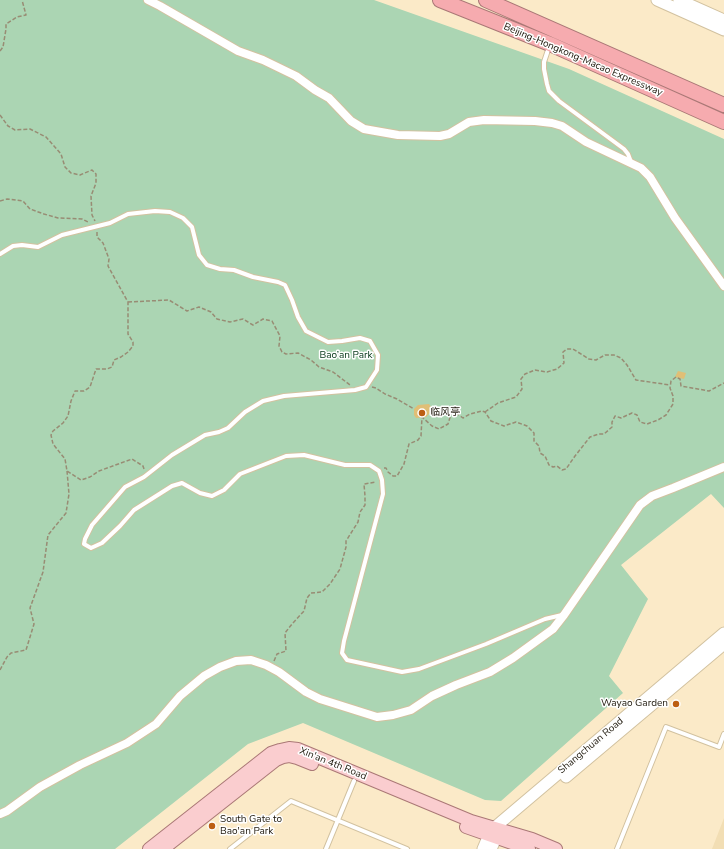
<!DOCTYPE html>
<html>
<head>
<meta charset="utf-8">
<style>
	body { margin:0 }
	canvas { display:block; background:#fbeac8 }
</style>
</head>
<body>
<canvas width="724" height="849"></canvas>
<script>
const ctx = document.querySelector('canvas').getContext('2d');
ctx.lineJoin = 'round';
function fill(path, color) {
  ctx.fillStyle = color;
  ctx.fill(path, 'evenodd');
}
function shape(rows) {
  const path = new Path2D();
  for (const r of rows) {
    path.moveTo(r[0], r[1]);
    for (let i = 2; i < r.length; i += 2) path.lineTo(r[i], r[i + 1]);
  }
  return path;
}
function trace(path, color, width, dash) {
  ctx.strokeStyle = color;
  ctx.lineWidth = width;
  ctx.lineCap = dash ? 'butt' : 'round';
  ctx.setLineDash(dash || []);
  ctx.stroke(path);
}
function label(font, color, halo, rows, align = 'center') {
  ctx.font = font + ' "Nunito Sans","Noto Sans SC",sans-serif';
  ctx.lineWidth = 3;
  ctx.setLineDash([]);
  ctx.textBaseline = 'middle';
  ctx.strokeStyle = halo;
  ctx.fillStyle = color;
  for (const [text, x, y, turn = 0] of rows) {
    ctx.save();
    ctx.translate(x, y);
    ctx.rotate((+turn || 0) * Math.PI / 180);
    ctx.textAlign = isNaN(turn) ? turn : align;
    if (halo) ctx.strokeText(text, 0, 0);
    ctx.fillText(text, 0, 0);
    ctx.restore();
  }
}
fill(shape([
	[724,818,724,849,712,849]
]), '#f2deb4');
fill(shape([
	[0,0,374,0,569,69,724,139,724,508,711,494,621,565,648,599,609,676,623,693,501,801,485,800,303,723,248,744,115,849,0,849]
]), '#abd5b3');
fill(shape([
	[678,371,686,373,684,379,675,377],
	[429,404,433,410,426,417,416,418,414,415,414,409,418,405]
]), '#e0bf76');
const service = shape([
	[549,47,544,62,544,69,547,84,549,91,559,101,624,149,628,154,631,162],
	[0,254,13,246,22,245,38,247,62,235,110,223,128,214,155,211,170,212,183,218,192,227,199,255,207,265,220,269,234,270,253,277,278,282,285,285,292,300,298,317,306,331,328,342,342,341,360,338,370,341,378,355,377,370,366,387,355,390,284,396,263,401,245,412,228,428,219,432,205,435,172,455,144,477,125,487,92,525,85,539,84,544,91,548,102,543,120,526,134,510,172,486,182,483,200,493,212,496,224,490,240,474,286,456,304,455,345,465,370,465,379,471,382,480,383,494,344,641,342,653,347,660,402,672,419,669,486,644,545,619,562,615],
	[230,849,291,801,407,849],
	[326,849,354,781],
	[617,849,666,727,719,747,724,734]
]);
const minor = shape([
	[148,0,160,6,238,51,263,60,296,76,315,90,329,98,351,121,364,129,398,135,440,136,449,134,469,122,484,120,535,121,552,123,562,126,586,142,641,168,650,177,675,218,724,286],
	[0,814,7,811,40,787,80,765,127,743,156,724,180,696,204,676,220,667,236,661,251,660,266,665,279,672,306,692,320,699,377,717,393,715,411,710,432,696,456,685,490,672,513,658,553,629,564,615,640,505,652,496,673,488,724,467]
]);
const secondary = shape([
	[657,0,724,30],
	[679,0,724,20],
	[566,777,724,644],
	[483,849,489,835,494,828,724,633],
	[491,849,496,838,502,831]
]);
const primary = shape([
	[466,827,529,849],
	[149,849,271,753,280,750,289,748,298,749,471,821,532,839,556,849],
	[163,849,276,760,283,757,289,756,297,758,312,764]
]);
const motorway = shape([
	[440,0,550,44,724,122],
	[486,0,724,105]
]);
trace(service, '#d2c2a0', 6);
trace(minor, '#d2c2a0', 10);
trace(secondary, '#d2c2a0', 13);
trace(primary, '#aa7876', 14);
trace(motorway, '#aa7876', 16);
trace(shape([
	[0,51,3,47,6,29,6,24,17,17,26,15,22,0],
	[0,115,8,126,15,130,30,129,46,137,61,154,65,167,71,173,80,175,92,170,96,174,96,183,91,196,92,215,95,221],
	[0,201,7,199,23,201,30,209,44,214,58,218,82,219,88,222],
	[97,232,97,237,103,243,109,259,108,266,128,302,128,334,133,342,133,346,128,352,121,357,114,360,112,367,107,369,96,369,90,387,84,391,75,391,71,401,68,416,63,423,53,431,51,435,53,444,65,459,67,471,81,480,90,477,99,471,132,459,143,466,144,469],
	[128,302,169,300,187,311,199,307,211,312,217,319,230,322,243,319,253,325,263,319,272,321,280,336,279,346,282,352,286,354,298,353,311,360,319,367,333,372,350,385],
	[372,387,376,388,385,394,397,399,414,409],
	[485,412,498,403,516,397,522,389,521,379,525,374,535,370,547,372,557,369,564,363,563,352,567,349,573,349,589,359,596,360,605,355,614,355,621,358,627,365,636,380,670,385],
	[384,468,386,468,388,472,393,476,397,476,404,464,409,444,418,440,421,436,422,417,432,426,439,429,448,424,451,414,456,413,463,418,470,414,482,411,485,412,491,421,504,426,516,422,527,426,534,433,534,441,539,446,540,453,545,456,549,465,553,467,557,466,562,470,566,469,575,456,590,437,599,434,604,434,612,427,612,422,615,416,621,418,632,413,637,415,640,422,647,424,658,420,666,415,673,404,673,396,670,388,671,381,676,377,680,379,681,386,709,391,724,383],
	[274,661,277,654,286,651,285,633,292,624,304,611,307,598,311,593,322,592,330,584,340,569,346,547,346,541,358,522,360,512,365,505,365,496,364,484,376,482],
	[0,670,7,657,11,653,26,650,34,624,30,608,43,572,48,535,66,513,69,494,67,471]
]), '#988c74', 1.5, [4, 2]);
trace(service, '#fff', 4);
trace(minor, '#fff', 8);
trace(secondary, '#fff', 11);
trace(primary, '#facdcf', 12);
trace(motorway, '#f6abaf', 14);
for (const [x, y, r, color] of [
	[422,413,4,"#bc5e13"],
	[676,704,4,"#bc5e13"],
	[212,826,4,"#bc5e13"]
]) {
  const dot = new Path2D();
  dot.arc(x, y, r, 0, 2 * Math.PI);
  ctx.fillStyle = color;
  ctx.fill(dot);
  trace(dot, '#fff', 1.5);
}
label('10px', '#1e180c', '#fff', [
	["Beijing-Hongkong-Macao Expressway",583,60,23],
	["Shangchuan Road",591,746,-40],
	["Xin'an 4th Road",333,764,22]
]);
label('10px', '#003414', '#fff', [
	["Bao’an Park",346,356]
]);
label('10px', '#1e180c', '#fff', [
	["临风亭",430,413],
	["Wayao Garden",668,704,"right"],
	["South Gate to",220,820],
	["Bao'an Park",220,832]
], 'left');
</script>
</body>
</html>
